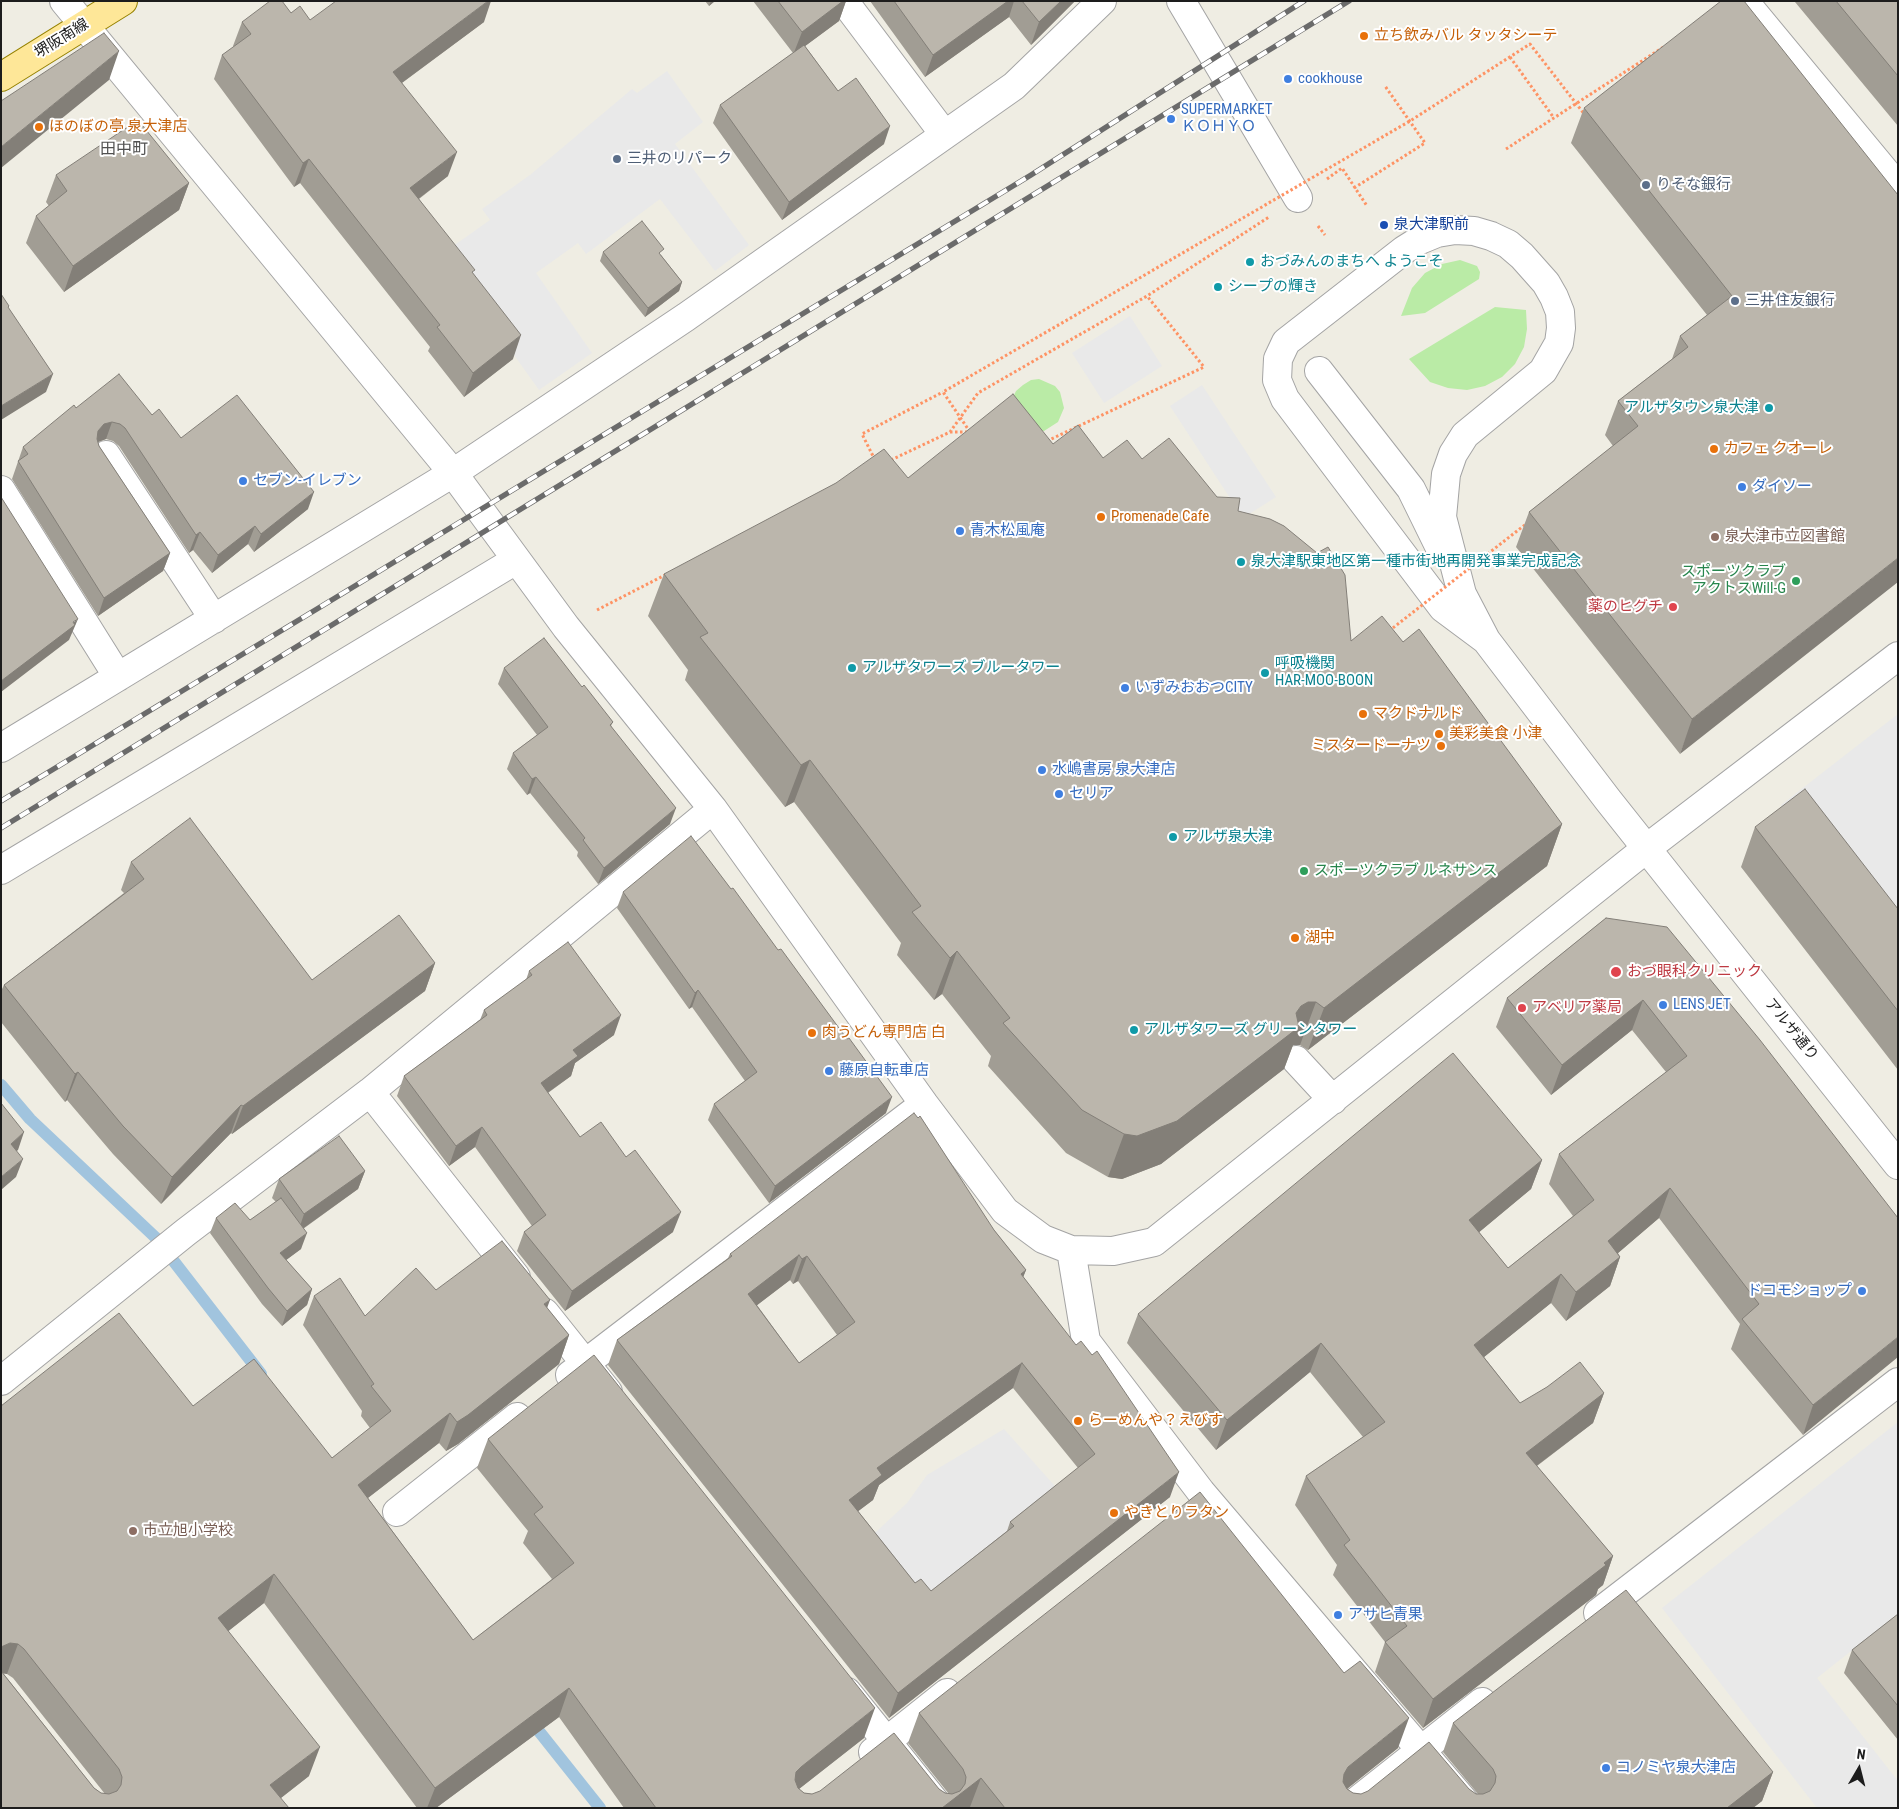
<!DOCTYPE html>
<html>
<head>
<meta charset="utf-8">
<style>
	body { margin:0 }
	#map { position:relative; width:1899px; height:1809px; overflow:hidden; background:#efede3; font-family:"Roboto Condensed",sans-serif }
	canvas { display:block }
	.frame { position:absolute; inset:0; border:2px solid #1d1d1d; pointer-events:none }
	.north { position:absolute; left:1834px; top:1744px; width:50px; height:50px; -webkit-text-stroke:4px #fff; paint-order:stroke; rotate:8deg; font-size:14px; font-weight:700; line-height:20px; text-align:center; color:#1d1d1d }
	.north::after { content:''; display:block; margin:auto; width:18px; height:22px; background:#1d1d1d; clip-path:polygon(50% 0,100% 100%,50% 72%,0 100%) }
</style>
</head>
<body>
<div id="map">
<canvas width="1899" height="1809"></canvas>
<div class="frame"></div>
<div class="north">N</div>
</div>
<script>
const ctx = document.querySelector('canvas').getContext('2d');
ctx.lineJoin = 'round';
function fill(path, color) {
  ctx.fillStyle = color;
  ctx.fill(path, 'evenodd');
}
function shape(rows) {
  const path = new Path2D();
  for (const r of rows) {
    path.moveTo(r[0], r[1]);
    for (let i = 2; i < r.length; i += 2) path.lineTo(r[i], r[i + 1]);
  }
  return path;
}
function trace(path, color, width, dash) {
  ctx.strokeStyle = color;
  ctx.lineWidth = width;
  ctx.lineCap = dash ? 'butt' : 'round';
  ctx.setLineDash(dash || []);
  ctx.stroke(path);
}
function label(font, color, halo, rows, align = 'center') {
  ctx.font = font + ' "Roboto Condensed","Noto Sans JP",sans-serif';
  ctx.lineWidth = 4;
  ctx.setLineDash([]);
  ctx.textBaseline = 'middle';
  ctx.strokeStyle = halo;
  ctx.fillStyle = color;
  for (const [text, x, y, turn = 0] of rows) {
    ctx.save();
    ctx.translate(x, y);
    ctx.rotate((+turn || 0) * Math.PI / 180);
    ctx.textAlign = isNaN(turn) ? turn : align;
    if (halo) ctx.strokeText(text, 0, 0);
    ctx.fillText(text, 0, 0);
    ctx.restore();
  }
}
fill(shape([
	[1460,260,1477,266,1480,272,1479,279,1425,313,1401,316,1412,288,1425,273,1442,264],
	[1495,307,1526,310,1527,329,1524,347,1515,364,1502,377,1485,386,1467,390,1448,388,1430,382,1409,359],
	[1039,379,1055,386,1060,392,1064,408,1058,422,1044,431,1036,431,1012,399,1016,391,1023,385,1031,380]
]), '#baeba6');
fill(shape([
	[667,71,703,122,675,144,749,245,715,271,660,199,586,254,578,243,536,273,592,353,539,390,442,254,490,220,482,209,530,175,632,89,637,93],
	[1130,316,1162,366,1104,403,1072,353],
	[1202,385,1276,497,1243,518,1170,406],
	[1898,714,1898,955,1781,805],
	[1898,1422,1898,1614,1817,1678,1898,1781,1898,1808,1817,1808,1662,1608],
	[1004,1429,1062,1494,921,1614,862,1545,907,1503,927,1475]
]), '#e9e9e9');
trace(shape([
	[1,1085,30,1119,155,1237,261,1374],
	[530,1720,600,1808]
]), '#a1c4de', 12);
const minor = shape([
	[64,1,453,473,566,627,713,809,924,1104,1005,1211,1043,1239,1071,1250,1113,1251,1154,1242,1647,848,1898,656],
	[844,1,944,134],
	[1181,1,1298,198],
	[1744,1,1898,187],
	[1319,371,1411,489,1439,546],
	[106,455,214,619],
	[1,490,118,677],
	[1486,640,1443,608,1285,399,1277,380,1278,359,1286,342,1404,250,1420,240,1437,233,1455,230,1474,231,1491,236,1508,244,1522,256,1546,283,1554,297,1560,312,1561,328,1559,343,1543,371,1465,435,1453,454,1446,474,1442,517,1462,594,1486,640,1608,800,1898,1165],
	[1,748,453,473,686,317,1014,86,1102,1],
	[1,870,516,560],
	[1296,1060,1333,1100],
	[370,1092,516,1277],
	[1071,1250,1086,1341,1201,1492,1470,1808],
	[545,1313,608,1392],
	[570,1375,924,1104],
	[1,1381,186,1232,370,1092,713,809],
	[397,1512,517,1417],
	[1598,1613,1898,1382],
	[847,1692,940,1808],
	[873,1752,947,1693],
	[1348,1808,1482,1702]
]);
const major = shape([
	[1,77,123,1]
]);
trace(minor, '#a4a4a4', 30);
trace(major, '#968200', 30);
trace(shape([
	[1510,57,1554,118],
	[1506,149,1665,46],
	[1327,179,1342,168,1367,206],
	[1354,188,1425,143,1385,86],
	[1318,226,1325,235],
	[950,432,969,432],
	[1047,441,1204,367,1147,296],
	[875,460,862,434,943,392],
	[891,460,950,432,978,393,1147,296,1269,217],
	[597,610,665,575]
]), '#fe9364', 3, [2.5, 2.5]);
trace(minor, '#fff', 28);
trace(major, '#fee798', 28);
const rail = shape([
	[1,801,1031,175,1304,1],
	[1,828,1349,1]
]);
trace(rail, '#6b6b6b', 5.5);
trace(rail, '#fff', 4, [11]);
trace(shape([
	[970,432,943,392,1410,121,1530,44,1585,115],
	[1389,631,1526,524]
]), '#fe9364', 3, [2.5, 2.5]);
fill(shape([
	[705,1,715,1,709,6],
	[753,1,846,1,839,21,805,46,838,91,884,144,782,220,713,123,720,105,793,53],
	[870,1,1075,1,1031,45,1009,17,925,77],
	[1898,1,1898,126,1795,2],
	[291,13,310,20,484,22,402,83,448,176,419,199,473,274,513,359,464,397,428,351,430,347,300,183,294,187,214,79,222,55,234,47,233,46,242,22],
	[1584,108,1898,195,1680,754,1516,547,1529,512,1613,446,1605,435,1618,401,1672,359,1680,336,1707,315,1571,143],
	[56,175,189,183,179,210,64,292,26,243,36,216,49,206,46,202],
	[603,252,661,255,682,282,679,291,645,317,600,261],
	[76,408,152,415,181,438,308,509,254,552,248,544,212,573,193,550,189,553,119,446,113,441,106,439,98,442,99,446,170,553,163,571,98,616,12,479,23,447],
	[1053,444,1103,458,1142,459,1217,497,1238,511,1351,641,1403,642,1562,824,1547,866,1308,1050,1300,1045,1293,1045,1284,1069,1161,1164,1122,1179,1108,1177,1066,1153,988,1066,991,1056,942,994,934,1000,897,955,901,943,794,802,785,807,685,680,688,670,648,616,664,574,908,478],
	[504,668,582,687,613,722,611,726,670,824,598,884,577,856,578,852,530,793,527,795,507,769,513,753,537,735,498,684],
	[1755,827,1898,909,1898,1070,1741,867],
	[131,862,312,980,435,963,425,991,232,1134,231,1133,161,1204,113,1154,67,1100,65,1102,1,1022,1,991,4,985,124,893,121,890],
	[623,892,886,1113,769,1203,708,1120,714,1104,745,1081,692,1007,689,1009,617,908],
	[1606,918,1898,1218,1803,1435,1731,1349,1740,1324,1659,1218,1618,1253,1620,1257,1610,1286,1566,1321,1551,1303,1484,1357,1520,1403,1604,1393,1593,1423,1537,1466,1613,1556,1603,1585,1598,1589,1596,1595,1423,1728,1375,1672,1385,1642,1333,1575,1337,1565,1295,1505,1306,1476,1363,1437,1310,1372,1216,1450,1127,1343,1138,1314,1542,1160,1531,1189,1479,1232,1508,1268,1573,1216,1549,1184,1559,1154,1666,1072,1632,1030,1551,1095,1496,1027,1507,998],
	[529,971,614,1035,575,1063,571,1076,548,1093,580,1137,673,1232,565,1311,517,1251,524,1232,532,1226,475,1147,449,1166,397,1096,404,1076,480,1020,484,1010,526,980],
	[365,1171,358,1189,303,1229,301,1249,286,1260,312,1289,307,1305,282,1326,262,1304,210,1233,216,1218,250,1220,276,1202,272,1198,279,1179],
	[994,1230,1026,1270,1023,1277,1170,1497,889,1718,608,1365,617,1340,728,1258,730,1254],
	[790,1280,793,1284,798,1281,837,1335,799,1363,757,1305],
	[1013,1388,1078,1468,1010,1522,1007,1531,931,1591,915,1583,858,1511,873,1500,879,1485],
	[436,1290,547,1308,569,1335,559,1364,458,1444,446,1451,439,1443,368,1498,473,1640,552,1579,523,1543,528,1531,477,1468,488,1439,864,1738,799,1789,804,1793,812,1794,939,1789,945,1793,949,1794,908,1743,919,1713,1398,1748,1347,1789,1353,1793,1361,1794,1469,1789,1476,1794,1478,1794,1443,1752,1453,1723,1773,1772,1762,1801,1753,1808,971,1808,970,1807,969,1808,624,1808,559,1717,436,1808,417,1808,264,1603,228,1631,309,1776,281,1798,1,1808,1,1406,193,1406,332,1458,370,1428,361,1416,362,1411,303,1325,314,1296,365,1316],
	[3,1673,7,1674,13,1678,105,1794,101,1793,94,1788],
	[1898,1614,1898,1740,1844,1673,1852,1650]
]), '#a19d94');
fill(shape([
	[488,1,491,1,484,22,384,96,393,72],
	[711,1,715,1,709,6],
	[843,1,846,1,839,21,793,55,802,32],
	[1008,1,1014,1,1009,17,925,77,933,55],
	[1061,1,1075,1,1031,45,1039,22],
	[119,51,109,80,1,168,1,147],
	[890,126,884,144,782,220,789,202],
	[457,152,448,176,401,212,410,188],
	[309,159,300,183,294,187,303,163],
	[189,183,179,210,64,292,73,266],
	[682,282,679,291,645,317,648,308],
	[521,335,513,359,464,397,473,373],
	[53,374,46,392,1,420,1,406],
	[112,422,106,439,98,442,92,448,98,431,104,424],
	[314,492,308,509,254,552,261,534],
	[255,526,248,544,212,573,218,555],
	[200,532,193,550,189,553,196,535],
	[170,553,163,571,98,616,104,598],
	[1898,558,1898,582,1680,754,1692,719],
	[78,619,69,640,1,692,1,681],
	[810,760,794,802,785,807,801,765],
	[536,777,530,793,527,795,532,779],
	[676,808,670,824,598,884,604,868],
	[1562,824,1547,866,1308,1050,1324,1008],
	[957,951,942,994,934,1000,950,958],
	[435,963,425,991,232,1134,243,1106],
	[698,990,692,1007,689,1009,695,993],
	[1643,1000,1632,1030,1551,1095,1562,1065],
	[1308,1002,1316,1002,1300,1045,1293,1045,1284,1069,1161,1164,1122,1179,1108,1177,1124,1134,1296,1013,1301,1006],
	[621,1015,614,1035,575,1063,571,1076,533,1103,541,1083,573,1050],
	[78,1072,67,1100,65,1102,75,1074],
	[892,1097,886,1113,769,1203,775,1186],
	[241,1105,231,1133,161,1204,172,1177],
	[482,1127,475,1147,449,1166,456,1146],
	[24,1132,18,1150,4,1162,11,1144],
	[23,1159,16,1177,1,1190,1,1177],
	[1542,1160,1531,1189,1459,1249,1469,1220],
	[365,1171,358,1189,298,1232,304,1214],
	[1670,1188,1659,1218,1597,1271,1608,1241],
	[681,1212,673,1232,565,1311,572,1291],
	[307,1233,301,1249,274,1269,280,1253],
	[799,1255,790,1280,739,1319,748,1294],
	[807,1256,798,1281,793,1284,802,1259],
	[1620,1257,1610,1286,1566,1321,1576,1292],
	[1026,1270,1016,1295,1021,1274],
	[1561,1274,1551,1303,1463,1374,1474,1345],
	[312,1289,307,1305,282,1326,287,1311],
	[550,1300,539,1330,544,1304],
	[569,1335,559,1364,458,1444,446,1451,457,1422],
	[1898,1337,1898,1357,1803,1435,1813,1405],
	[1321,1343,1310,1372,1216,1450,1227,1420],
	[1022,1363,1013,1388,879,1485,873,1500,840,1525,849,1500,877,1468],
	[1604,1393,1593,1423,1515,1482,1526,1453],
	[450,1413,439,1443,347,1514,358,1485],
	[1179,1472,1170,1497,889,1718,898,1693],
	[1613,1556,1603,1585,1598,1589,1596,1595,1423,1728,1433,1699],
	[274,1574,264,1603,207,1648,218,1618],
	[10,1643,18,1644,7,1674,1,1673,1,1647],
	[569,1688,559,1717,436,1808,427,1808,435,1788],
	[875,1708,864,1738,790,1796,796,1772,801,1767],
	[1409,1718,1398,1748,1338,1796,1344,1774,1348,1767],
	[320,1747,309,1776,268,1808,270,1785],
	[1773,1772,1762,1801,1753,1808,1727,1808],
	[981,1778,970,1807,969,1808,942,1808]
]), '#837f78');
const building = shape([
	[270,1,282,1,291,13,300,6,310,20,336,1,488,1,393,72,457,152,410,188,475,270,472,272,521,335,473,373,437,327,440,325,309,159,303,163,222,55,251,34,242,22,270,1],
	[778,1,843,1,802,32,778,1],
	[894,1,1008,1,933,55,894,1],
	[1022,1,1061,1,1039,22,1022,1],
	[1721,1,1744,1,1898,195,1898,558,1692,719,1529,512,1638,426,1618,401,1688,347,1680,336,1732,296,1584,108,1721,1],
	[1836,1,1898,1,1898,76,1836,1],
	[104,33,119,51,1,147,1,101,104,33],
	[804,45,838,91,856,78,890,126,789,202,720,105,804,45],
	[138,120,189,183,73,266,36,216,67,191,56,175,138,120],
	[642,221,664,249,659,253,682,282,648,308,603,252,642,221],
	[1,294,9,306,8,307,53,374,1,406,1,294],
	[119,374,152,415,159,409,181,438,237,395,314,492,261,534,255,526,218,555,200,532,196,535,125,428,120,424,112,422,104,424,98,431,97,439,99,446,170,553,104,598,18,461,28,454,23,447,74,405,76,408,119,374],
	[1013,394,1053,444,1078,425,1103,458,1127,440,1142,459,1169,438,1217,497,1240,498,1238,511,1270,519,1284,526,1317,553,1328,547,1345,575,1351,641,1382,616,1403,642,1419,629,1562,824,1324,1008,1316,1002,1308,1002,1301,1006,1296,1013,1299,1027,1177,1121,1137,1136,1124,1134,1082,1110,1003,1023,1010,1018,957,951,950,958,912,912,921,906,810,760,801,765,700,637,708,633,664,574,836,483,884,449,908,478,1013,394],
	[1,497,78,619,73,622,75,625,1,681,1,497],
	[544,638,582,687,584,685,613,722,610,725,676,808,604,868,583,840,585,838,536,777,532,779,513,753,548,727,504,668,544,638],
	[1805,789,1898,909,1898,1011,1755,827,1805,789],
	[190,818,312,980,399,915,435,963,243,1106,241,1105,172,1177,123,1126,78,1072,75,1074,4,985,144,879,131,862,190,818],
	[691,836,731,889,733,888,778,950,781,949,847,1039,849,1038,892,1097,775,1186,714,1104,757,1072,698,990,695,993,623,892,691,836],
	[1606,918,1667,927,1760,1040,1898,1218,1898,1337,1813,1405,1742,1319,1759,1304,1670,1188,1608,1241,1620,1257,1576,1292,1561,1274,1474,1345,1520,1403,1547,1387,1580,1362,1604,1393,1526,1453,1613,1556,1604,1563,1606,1565,1433,1699,1385,1642,1407,1626,1344,1545,1350,1540,1306,1476,1385,1422,1321,1343,1227,1420,1138,1314,1453,1053,1542,1160,1469,1220,1508,1268,1594,1200,1559,1154,1687,1056,1643,1000,1562,1065,1507,998,1606,918],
	[568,942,621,1015,573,1050,578,1056,541,1083,580,1137,601,1122,626,1157,635,1150,681,1212,572,1291,524,1232,546,1215,482,1127,456,1146,404,1076,487,1015,484,1010,532,975,529,971,568,942],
	[1,1103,24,1132,11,1144,23,1159,1,1177,1,1103],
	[914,1113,918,1118,920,1116,994,1230,1026,1270,1021,1274,1076,1345,1081,1341,1092,1355,1097,1351,1179,1472,898,1693,617,1340,732,1256,730,1254,914,1113],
	[799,1255,802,1259,807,1256,855,1322,799,1363,748,1294,799,1255],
	[1022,1363,1095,1454,1010,1522,1014,1526,931,1591,921,1579,915,1583,849,1500,882,1475,877,1468,1022,1363],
	[339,1136,365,1171,304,1214,279,1179,339,1136],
	[281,1198,307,1233,280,1253,312,1289,287,1311,268,1288,216,1218,235,1203,250,1220,281,1198],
	[502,1241,550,1300,544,1304,569,1335,468,1415,457,1422,450,1413,358,1485,473,1640,574,1563,534,1514,543,1507,488,1439,594,1355,875,1708,801,1767,796,1772,795,1780,798,1788,804,1793,812,1794,820,1791,894,1733,939,1789,945,1793,952,1794,960,1791,965,1784,966,1777,963,1769,919,1713,1200,1492,1344,1673,1360,1661,1409,1718,1348,1767,1344,1774,1343,1782,1347,1789,1353,1793,1361,1794,1368,1791,1429,1742,1469,1789,1476,1794,1483,1794,1490,1791,1495,1783,1496,1776,1493,1769,1453,1723,1626,1590,1773,1772,1727,1808,1005,1808,981,1778,942,1808,656,1808,569,1688,435,1788,274,1574,218,1618,320,1747,270,1785,289,1808,1,1808,1,1671,94,1788,101,1793,109,1794,117,1791,121,1785,122,1777,119,1769,24,1649,18,1644,10,1643,1,1647,1,1406,119,1313,193,1406,254,1359,332,1458,391,1411,371,1386,374,1384,314,1296,340,1278,365,1316,416,1268,436,1290,502,1241],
	[1898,1614,1898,1706,1852,1650,1898,1614]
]);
fill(building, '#bbb6ac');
trace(building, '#837f78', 1);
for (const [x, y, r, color] of [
	[1364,36,5,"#e8710a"],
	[1288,79,5,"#3f7fe0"],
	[1171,119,5,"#3f7fe0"],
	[39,127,5,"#e8710a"],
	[617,159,5,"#5c6f8a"],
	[1646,185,5,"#5c6f8a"],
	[1384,225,5,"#1a4fb4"],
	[1250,262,5,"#0f9aa8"],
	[1218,287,5,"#0f9aa8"],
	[1735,301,5,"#5c6f8a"],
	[1769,408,5,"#0f9aa8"],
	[1714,449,5,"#e8710a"],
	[243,481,5,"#3f7fe0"],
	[1742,487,5,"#3f7fe0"],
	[1101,517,5,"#e8710a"],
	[960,531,5,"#3f7fe0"],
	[1715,537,5,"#8d6e63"],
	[1241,562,5,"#0f9aa8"],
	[1796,581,5,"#2e9e5b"],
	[1673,607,5,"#e0444e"],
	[852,668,5,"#0f9aa8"],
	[1265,673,5,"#0f9aa8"],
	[1125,688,5,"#3f7fe0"],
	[1363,714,5,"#e8710a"],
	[1439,734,5,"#e8710a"],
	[1441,746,5,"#e8710a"],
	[1042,770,5,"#3f7fe0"],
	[1059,794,5,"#3f7fe0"],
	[1173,837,5,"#0f9aa8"],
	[1304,871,5,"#2e9e5b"],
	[1295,938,5,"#e8710a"],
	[1616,972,6,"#e0444e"],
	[1663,1005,5,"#3f7fe0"],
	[1522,1008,5,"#e0444e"],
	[1134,1030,5,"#0f9aa8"],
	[812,1033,5,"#e8710a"],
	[829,1071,5,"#3f7fe0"],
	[1862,1291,5,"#3f7fe0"],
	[1078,1421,5,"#e8710a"],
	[1114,1513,5,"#e8710a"],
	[133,1531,5,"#8d6e63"],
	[1338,1615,5,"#3f7fe0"],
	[1606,1768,5,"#3f7fe0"]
]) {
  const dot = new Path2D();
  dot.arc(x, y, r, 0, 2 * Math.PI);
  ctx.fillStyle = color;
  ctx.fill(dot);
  trace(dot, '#fff', 2);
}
label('15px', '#c56008', '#fff', [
	["立ち飲みバル タッタシーテ",1374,36],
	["ほのぼの亭 泉大津店",49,127],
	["カフェ クオーレ",1724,449],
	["Promenade Cafe",1111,517],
	["マクドナルド",1373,714],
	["美彩美食 小津",1449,734],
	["ミスタードーナツ",1431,746,"right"],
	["湖中",1305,938],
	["肉うどん専門店 白",822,1033],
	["らーめんや？えびす",1088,1421],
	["やきとりラタン",1124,1513]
], 'left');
label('15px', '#1d1d1d', '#fff', [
	["堺阪南線",62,39,-32],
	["アルザ通り",1791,1030,51]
]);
label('15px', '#366cbe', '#fff', [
	["cookhouse",1298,79],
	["SUPERMARKET",1181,110],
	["ＫＯＨＹＯ",1181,127],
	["セブン-イレブン",253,481],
	["ダイソー",1752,487],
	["青木松風庵",970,531],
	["いずみおおつCITY",1135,688],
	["水嶋書房 泉大津店",1052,770],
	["セリア",1069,794],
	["LENS JET",1673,1005],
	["藤原自転車店",839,1071],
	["ドコモショップ",1852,1291,"right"],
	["アサヒ青果",1348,1615],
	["コノミヤ泉大津店",1616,1768]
], 'left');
label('15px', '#4e5e75', '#fff', [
	["三井のリパーク",627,159],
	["りそな銀行",1656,185],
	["三井住友銀行",1745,301]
], 'left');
label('15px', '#164399', '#fff', [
	["泉大津駅前",1394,225]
], 'left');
label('15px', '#0d838f', '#fff', [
	["おづみんのまちへ ようこそ",1260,262],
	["シープの輝き",1228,287],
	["アルザタウン泉大津",1759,408,"right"],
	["泉大津駅東地区第一種市街地再開発事業完成記念",1251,562],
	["呼吸機関",1275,664],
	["HAR-MOO-BOON",1275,681],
	["アルザタワーズ ブルータワー",862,668],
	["アルザ泉大津",1183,837],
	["アルザタワーズ グリーンタワー",1144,1030]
], 'left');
label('15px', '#785e54', '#fff', [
	["泉大津市立図書館",1725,537],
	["市立旭小学校",143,1531]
], 'left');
label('15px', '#27864d', '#fff', [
	["スポーツクラブ",1786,572],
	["アクトスWill-G",1786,589],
	["スポーツクラブ ルネサンス",1314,871,"left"]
], 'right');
label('15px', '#be3a42', '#fff', [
	["薬のヒグチ",1663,607,"right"],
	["おづ眼科クリニック",1627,972],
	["アベリア薬局",1532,1008]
], 'left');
label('16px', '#505050', '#fff', [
	["田中町",124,150]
]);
</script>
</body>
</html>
